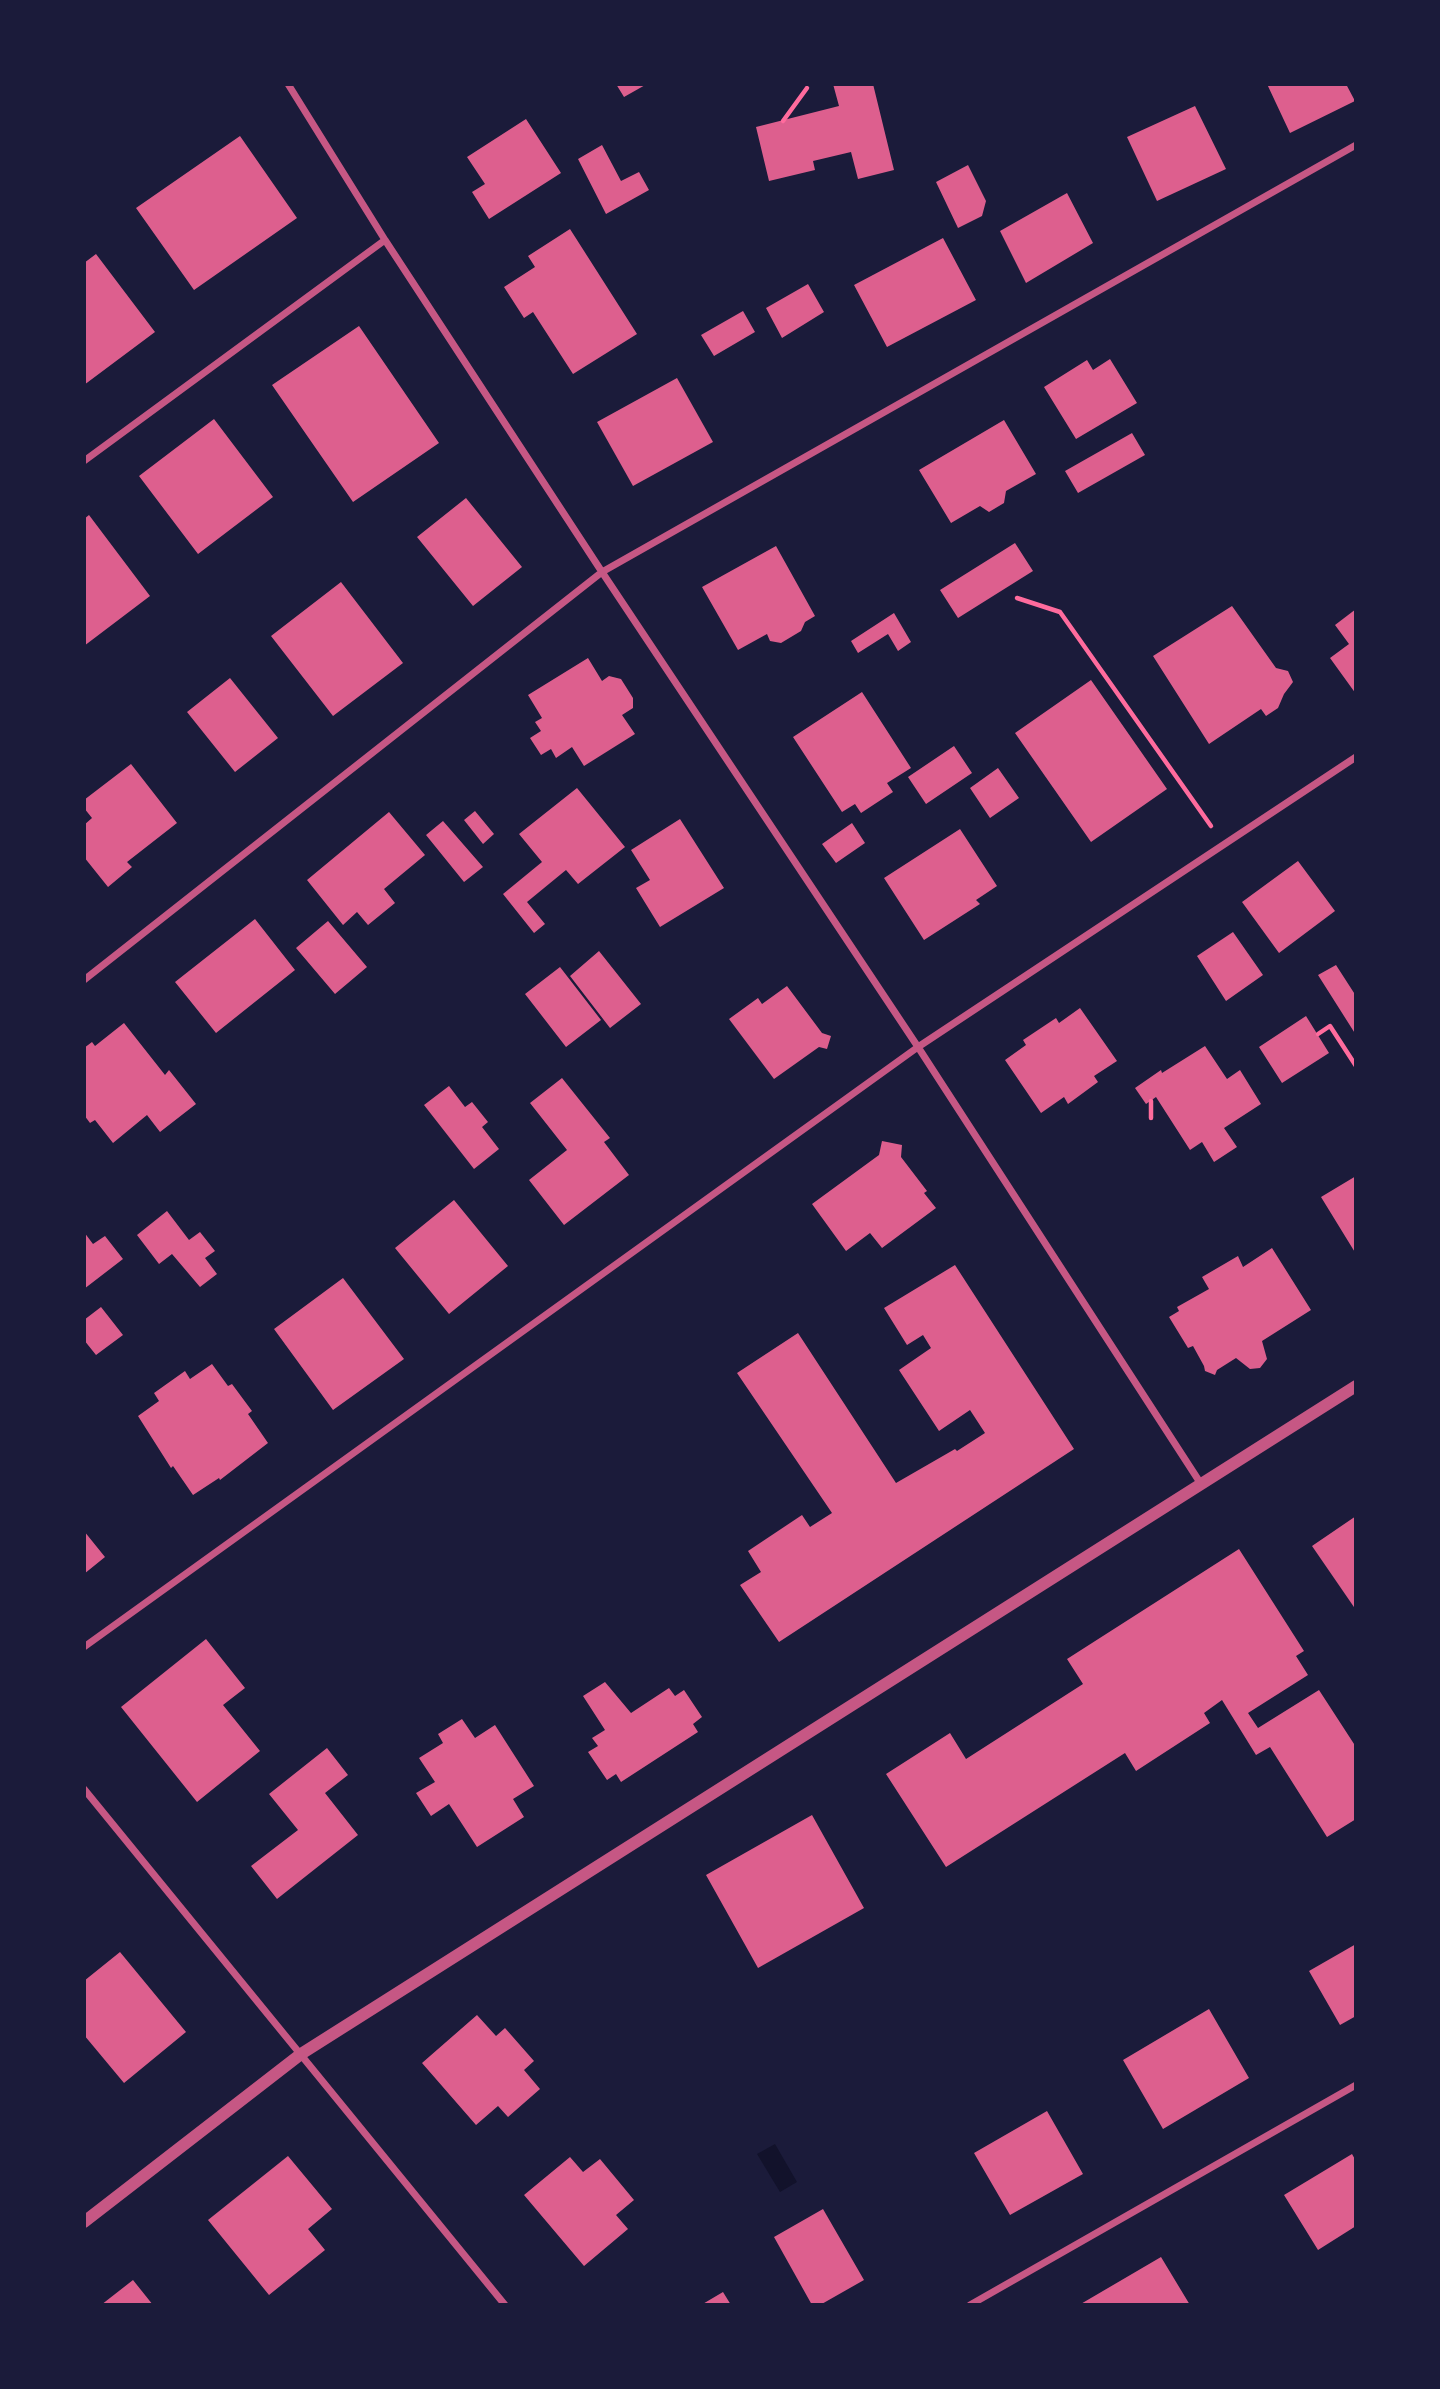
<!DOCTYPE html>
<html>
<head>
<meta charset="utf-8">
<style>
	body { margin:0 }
	#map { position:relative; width:1440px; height:2389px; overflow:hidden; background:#1b1b3a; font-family:"Public Sans",sans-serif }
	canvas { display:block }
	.frame { position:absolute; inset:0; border:86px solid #1b1b3a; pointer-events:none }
</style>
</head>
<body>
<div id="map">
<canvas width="1440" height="2389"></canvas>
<div class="frame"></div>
</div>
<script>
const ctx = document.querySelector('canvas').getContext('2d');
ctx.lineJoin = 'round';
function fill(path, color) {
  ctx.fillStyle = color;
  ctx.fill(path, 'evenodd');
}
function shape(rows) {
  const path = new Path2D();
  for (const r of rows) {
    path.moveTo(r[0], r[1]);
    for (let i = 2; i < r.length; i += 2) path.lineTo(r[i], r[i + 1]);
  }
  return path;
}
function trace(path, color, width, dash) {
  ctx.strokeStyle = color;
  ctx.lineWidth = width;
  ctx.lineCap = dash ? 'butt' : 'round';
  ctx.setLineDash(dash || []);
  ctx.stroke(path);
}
fill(shape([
	[775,2144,797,2182,780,2192,757,2154]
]), '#12122b');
fill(shape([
	[616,84,647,84,624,97],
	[833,84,873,84,894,170,858,179,851,152,813,161,815,170,769,181,756,127,839,106],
	[1267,84,1346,84,1355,101,1290,133],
	[1195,106,1226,169,1157,201,1127,137],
	[526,119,561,173,489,219,472,192,485,184,467,157],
	[240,136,297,218,194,290,136,208],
	[602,145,621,181,639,172,649,190,606,214,578,159],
	[968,165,986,201,982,216,958,228,936,182],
	[1067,193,1093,243,1026,283,1000,231],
	[570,229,637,334,573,374,533,312,524,318,504,287,535,267,528,256],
	[943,238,976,300,887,347,854,285],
	[96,254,155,332,84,385,84,263],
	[808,284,824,312,782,338,766,308],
	[743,311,755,332,714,356,701,335],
	[359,326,439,443,353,502,272,385],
	[1110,359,1137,403,1076,439,1044,387,1087,360,1093,370],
	[677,378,713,442,633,486,597,422],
	[214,419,273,497,198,554,139,476],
	[1004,420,1036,474,1006,491,1004,503,989,512,980,506,951,523,919,470],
	[1132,433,1145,455,1078,493,1065,471],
	[466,498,522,567,473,606,417,537],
	[89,515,150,596,84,646,84,519],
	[1015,543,1033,571,958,618,940,590],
	[776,546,815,616,805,622,801,631,781,643,770,641,767,634,738,650,702,587],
	[341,582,403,663,333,716,271,636],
	[1232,606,1276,668,1288,671,1293,682,1284,694,1278,708,1266,716,1261,709,1209,744,1153,656],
	[1356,609,1356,694,1330,658,1349,644,1335,625],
	[894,613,911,642,898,651,888,634,858,653,851,641],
	[588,658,602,681,609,676,621,679,633,698,633,708,622,715,635,734,584,766,572,747,556,758,551,749,541,755,530,738,541,731,535,722,542,718,528,695],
	[230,678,278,738,235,772,187,712],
	[1091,680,1167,789,1091,842,1015,733],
	[862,692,911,768,887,783,893,792,861,813,855,804,842,812,793,737],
	[954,746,972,773,926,804,908,777],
	[131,764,177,823,127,862,132,867,108,887,84,857,84,825,92,818,84,808,84,800],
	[998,768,1019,798,990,818,970,788],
	[577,788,625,847,578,884,566,870,527,902,545,924,534,933,503,894,542,862,519,834],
	[475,811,494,834,483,844,464,820],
	[389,812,425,855,384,889,395,903,368,925,357,912,343,925,307,880],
	[680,819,724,888,660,927,636,888,650,880,631,850],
	[443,821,483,867,464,882,426,835],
	[852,823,865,843,836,863,822,844],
	[960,829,997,886,976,900,980,904,924,940,884,878],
	[1298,861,1335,911,1279,953,1242,902],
	[255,919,295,970,216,1033,175,982],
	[328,921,367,967,335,994,296,948],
	[1233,932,1263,975,1226,1001,1197,956],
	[599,951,641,1004,610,1028,570,976],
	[1336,965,1356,996,1356,1035,1318,975],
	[560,967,601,1020,566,1047,525,994],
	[787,986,822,1033,831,1036,827,1049,819,1047,774,1079,729,1019,758,998,762,1004],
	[1080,1008,1117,1061,1094,1076,1098,1082,1068,1104,1064,1097,1041,1113,1005,1060,1026,1045,1023,1040,1056,1018,1059,1023],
	[1306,1016,1329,1053,1282,1083,1259,1047],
	[124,1023,165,1075,169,1070,196,1104,160,1132,147,1115,113,1143,95,1120,90,1123,84,1115,84,1048,92,1042,95,1046],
	[1205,1046,1227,1079,1240,1070,1261,1104,1224,1128,1237,1147,1214,1162,1202,1142,1190,1150,1156,1097,1146,1104,1135,1088,1161,1070,1162,1073],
	[562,1078,610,1138,604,1142,629,1175,564,1225,529,1180,567,1150,530,1103],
	[449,1086,465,1107,472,1102,488,1122,482,1127,499,1149,474,1169,424,1105],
	[882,1141,902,1145,901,1157,927,1191,924,1193,936,1208,882,1248,870,1233,846,1251,812,1204,879,1155],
	[1356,1176,1356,1254,1321,1197],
	[454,1200,508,1266,449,1314,395,1248],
	[167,1211,189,1240,200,1232,215,1251,205,1258,217,1274,200,1287,172,1254,159,1264,137,1235],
	[84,1232,93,1244,105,1236,123,1259,84,1289],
	[1272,1248,1311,1310,1262,1341,1267,1359,1260,1368,1250,1369,1236,1358,1217,1370,1215,1375,1205,1371,1204,1366,1193,1346,1188,1348,1169,1317,1179,1311,1177,1307,1209,1289,1202,1277,1238,1256,1243,1267],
	[955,1265,1074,1449,779,1642,740,1585,761,1572,748,1551,802,1515,810,1527,832,1513,737,1373,798,1333,896,1483,955,1449,957,1451,985,1433,970,1410,939,1431,899,1370,931,1348,923,1335,907,1345,884,1308],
	[343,1278,404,1359,333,1410,274,1329],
	[101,1307,123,1335,96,1355,84,1340,84,1320],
	[212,1364,228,1386,232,1384,252,1411,248,1414,268,1443,220,1480,219,1478,193,1495,173,1466,171,1468,138,1416,159,1401,154,1393,185,1371,190,1379],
	[1356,1516,1356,1610,1312,1546],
	[84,1531,105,1557,84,1574],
	[1239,1549,1304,1651,1296,1656,1308,1675,1248,1713,1258,1728,1319,1690,1356,1747,1356,1819,1327,1837,1270,1747,1256,1755,1222,1700,1204,1713,1210,1723,1136,1771,1125,1753,946,1867,886,1774,950,1733,966,1759,1083,1684,1067,1659],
	[206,1639,245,1688,223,1705,260,1751,197,1802,121,1707],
	[605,1682,631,1713,669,1688,675,1696,684,1690,702,1717,693,1724,698,1732,621,1782,616,1774,607,1780,588,1752,598,1746,592,1738,605,1730,583,1696],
	[462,1719,475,1738,495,1725,534,1786,513,1799,524,1817,477,1847,449,1804,431,1816,416,1793,435,1782,419,1758,443,1743,438,1734],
	[327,1748,348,1775,325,1793,358,1835,277,1899,251,1866,298,1830,269,1794],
	[812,1815,864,1908,758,1968,706,1875],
	[1356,1944,1356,2016,1340,2025,1309,1971],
	[120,1952,186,2032,124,2083,84,2035,84,1981],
	[1209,2009,1249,2078,1163,2129,1123,2060],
	[477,2015,496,2036,505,2028,534,2061,524,2070,540,2089,508,2117,498,2106,476,2125,422,2063],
	[1047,2111,1083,2174,1010,2215,974,2153],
	[1352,2154,1356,2161,1356,2226,1318,2250,1284,2195],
	[288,2156,332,2209,308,2229,325,2250,269,2295,208,2220],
	[570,2157,583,2172,600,2159,634,2200,616,2215,628,2229,584,2266,524,2195],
	[823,2209,864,2280,820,2305,812,2305,774,2237],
	[1161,2257,1190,2305,1079,2305],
	[133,2280,153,2305,101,2305],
	[723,2292,731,2305,701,2305]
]), '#dd5f8e');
trace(shape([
	[783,121,807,88],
	[1017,598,1060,612,1211,826],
	[1318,1034,1330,1026,1356,1066],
	[1151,1101,1151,1118]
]), '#ff6b9d', 4.5);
trace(shape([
	[288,84,385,240,602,572,918,1047,1201,1484],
	[84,461,385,240],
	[84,980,602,572,1356,145],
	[84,1647,918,1047,1356,757],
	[84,1789,505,2305],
	[970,2305,1356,2085]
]), '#c65784', 7);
trace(shape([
	[84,2222,301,2054,1356,1386]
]), '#c65784', 12);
</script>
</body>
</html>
